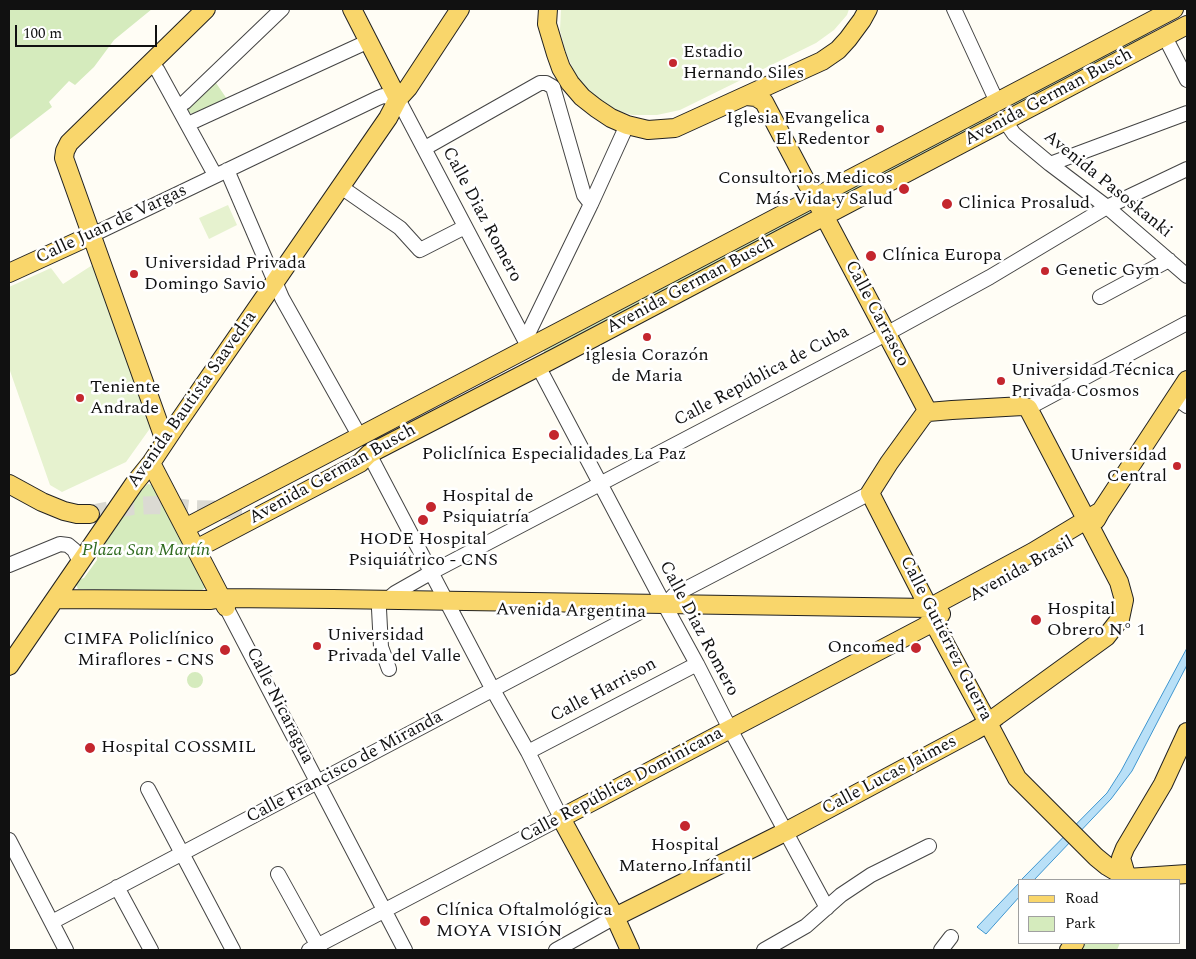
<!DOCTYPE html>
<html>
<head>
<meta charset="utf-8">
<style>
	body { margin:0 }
	#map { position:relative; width:1196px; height:959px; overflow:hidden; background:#fffdf5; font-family:Spectral,serif }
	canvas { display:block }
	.frame { position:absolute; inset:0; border:10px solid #111; pointer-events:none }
	.legend { position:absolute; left:1018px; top:879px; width:162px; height:65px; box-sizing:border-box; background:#fff; border:1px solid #a0a0a0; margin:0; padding:6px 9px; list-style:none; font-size:15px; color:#111 }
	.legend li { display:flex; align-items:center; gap:10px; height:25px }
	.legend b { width:25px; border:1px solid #a0a0a0 }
	.scale { position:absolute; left:15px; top:25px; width:142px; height:22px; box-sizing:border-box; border:2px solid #111; border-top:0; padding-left:6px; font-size:15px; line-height:18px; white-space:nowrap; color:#111; -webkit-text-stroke:4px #fff; paint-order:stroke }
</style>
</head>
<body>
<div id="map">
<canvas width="1196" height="959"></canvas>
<div class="frame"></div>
<ul class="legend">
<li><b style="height:6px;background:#f9d66b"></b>Road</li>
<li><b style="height:14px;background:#d5ebbd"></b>Park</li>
</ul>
<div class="scale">100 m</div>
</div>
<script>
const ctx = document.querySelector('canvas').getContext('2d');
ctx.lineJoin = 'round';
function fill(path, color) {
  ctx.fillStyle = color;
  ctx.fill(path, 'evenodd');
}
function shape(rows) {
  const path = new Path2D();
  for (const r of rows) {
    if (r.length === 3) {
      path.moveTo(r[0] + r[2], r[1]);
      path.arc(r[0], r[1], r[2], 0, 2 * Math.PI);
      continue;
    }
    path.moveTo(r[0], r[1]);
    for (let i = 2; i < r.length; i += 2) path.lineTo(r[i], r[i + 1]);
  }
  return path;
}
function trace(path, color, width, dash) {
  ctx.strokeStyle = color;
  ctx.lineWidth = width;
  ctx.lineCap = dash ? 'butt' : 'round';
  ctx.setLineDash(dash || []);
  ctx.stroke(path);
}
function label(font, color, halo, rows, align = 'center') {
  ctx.font = font + ' Spectral,serif';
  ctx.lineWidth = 5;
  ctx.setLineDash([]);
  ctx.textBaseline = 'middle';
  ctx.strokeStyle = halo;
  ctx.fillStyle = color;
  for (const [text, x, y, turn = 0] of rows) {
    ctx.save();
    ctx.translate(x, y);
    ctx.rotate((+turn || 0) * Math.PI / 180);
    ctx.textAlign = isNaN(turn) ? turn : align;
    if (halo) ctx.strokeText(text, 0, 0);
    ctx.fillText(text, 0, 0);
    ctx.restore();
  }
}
fill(shape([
	[9,9,152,9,114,40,94,67,75,85,69,81,49,102,52,107,9,140],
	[1146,32,1149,37,1015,107,1013,105,1012,102],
	[214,80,229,102,194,115,189,112,187,107],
	[987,115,990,117,990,121,831,204,829,202,828,198],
	[807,210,810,212,810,215,546,354,544,352,544,349],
	[148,484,153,485,206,584,205,588,199,592,78,589,76,585,78,580,84,578,97,560,97,553,143,488],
	[195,680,8],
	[1085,943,1120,943,1117,950,1080,950]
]), '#d5ebbd');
fill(shape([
	[561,9,849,9,847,15,834,30,816,43,680,110,657,115,632,115,613,109,591,94,576,76,565,50,560,30],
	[228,205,237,225,209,239,199,218],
	[94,264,151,427,126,462,62,492,50,485,9,368,9,287,51,268,63,284]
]), '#e6f2cf');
const water = shape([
	[1187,648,1187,665,1132,771,1111,799,1034,880,1021,880,1107,793,1121,771,1187,648],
	[1020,882,1020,896,986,934,977,927,1020,882]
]);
fill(water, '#b9e0f7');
trace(water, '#3f96cf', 1);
trace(shape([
	[90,514,133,506,158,505,190,509,244,510]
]), '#dbdad3', 18, [18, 9]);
const minor = shape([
	[954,9,997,102],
	[1165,37,1187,80],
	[151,62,158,71,215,175],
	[178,106,185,102,282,9],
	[1005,121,1014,134,1050,164,1107,207,1187,276],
	[188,124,369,41],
	[425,148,540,83,546,83,553,87,584,195,591,204],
	[1050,164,1187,113],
	[227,170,282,298,360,437],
	[341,187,400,228,420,250,465,227],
	[92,235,378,98,383,96,398,99,529,348],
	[1100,297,1169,260],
	[525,340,591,204,627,125],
	[538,366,657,591,697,664,730,729,827,908],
	[1176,398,1187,406],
	[1028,408,1187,323],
	[9,565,60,544,68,545,74,550,80,562],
	[387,600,395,593,432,572,886,334,990,277,1107,207,1187,169],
	[665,605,674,595,870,493],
	[226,607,405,950],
	[379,609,381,647,389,669],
	[528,752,697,664],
	[148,789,233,950],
	[9,840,66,950],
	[278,874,320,950],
	[117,887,151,950],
	[52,922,638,613],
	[309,950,561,818,528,752,493,690,369,454],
	[556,950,615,917],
	[764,950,806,926,841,895,871,875,929,846],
	[941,950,951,937]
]);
const major = shape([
	[352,9,398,99],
	[548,9,547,24,556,54,561,68,570,83,582,97,596,108,611,118,627,125,648,130,675,128,822,61,838,50,848,39,862,20,868,9],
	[746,96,756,97,764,102,928,412],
	[9,273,92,235],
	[165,441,64,158,65,151,69,143,206,9],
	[151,463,226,607],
	[9,484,42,502,64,511,77,514,90,514],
	[1096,520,1101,511,1187,380],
	[185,528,1174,9],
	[196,549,360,463,369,454,555,358,1187,25],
	[55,599,211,600,222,598,333,599,929,608,1033,552,1101,511],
	[9,666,134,484,151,463,177,424,388,118,398,99,408,88,460,9],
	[1127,878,1121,858,1125,848,1163,784,1187,732],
	[1127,878,1187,874],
	[615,917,785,832,974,731,988,723,997,716,1106,637,1120,619,1124,600,1119,582,1028,408,1023,406,952,410,928,412,923,416,889,463,870,493,929,608,936,627,988,723,1017,778,1096,857,1107,866,1127,878],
	[630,950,615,917,561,818,926,626,933,618,941,614],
	[1069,950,1075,943]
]);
trace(minor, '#444', 16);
trace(major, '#222', 20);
trace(minor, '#fff', 14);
trace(major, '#f9d66b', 18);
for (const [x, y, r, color] of [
	[673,63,5,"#c4262e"],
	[880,129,5,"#c4262e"],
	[904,189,6,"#c4262e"],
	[947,204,6,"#c4262e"],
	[871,256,6,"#c4262e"],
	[1045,271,5,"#c4262e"],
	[134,274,5,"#c4262e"],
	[647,337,5,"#c4262e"],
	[1001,381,5,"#c4262e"],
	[80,398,5,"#c4262e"],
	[554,435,6,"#c4262e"],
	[1177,466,5,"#c4262e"],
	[431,507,6,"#c4262e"],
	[423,520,6,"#c4262e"],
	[1036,620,6,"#c4262e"],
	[317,646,5,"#c4262e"],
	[916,648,6,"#c4262e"],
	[225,650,6,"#c4262e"],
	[90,748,6,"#c4262e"],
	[685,826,6,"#c4262e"],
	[425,921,6,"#c4262e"]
]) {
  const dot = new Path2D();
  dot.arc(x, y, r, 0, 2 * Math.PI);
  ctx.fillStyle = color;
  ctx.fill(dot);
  trace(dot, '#fff', 2);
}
label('18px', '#111', '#fff', [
	["Estadio",683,53],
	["Hernando Siles",683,74],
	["Iglesia Evangelica",870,119,"right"],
	["El Redentor",870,140,"right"],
	["Consultorios Medicos",893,179,"right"],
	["Más Vida y Salud",893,200,"right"],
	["Clinica Prosalud",958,204],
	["Clínica Europa",882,256],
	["Universidad Privada",144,264],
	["Domingo Savio",144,285],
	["Genetic Gym",1055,271],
	["iglesia Corazón",647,356,"center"],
	["de Maria",647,377,"center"],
	["Universidad Técnica",1011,371],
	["Privada Cosmos",1011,392],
	["Teniente",90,388],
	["Andrade",90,409],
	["Policlínica Especialidades La Paz",554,455,"center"],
	["Universidad",1167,456,"right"],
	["Central",1167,477,"right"],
	["Hospital de",442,497],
	["Psiquiatría",442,518],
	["HODE Hospital",423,540,"center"],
	["Psiquiátrico - CNS",423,561,"center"],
	["Hospital",1047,610],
	["Obrero N° 1",1047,631],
	["Universidad",327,636],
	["Privada del Valle",327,657],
	["CIMFA Policlínico",214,640,"right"],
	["Miraflores - CNS",214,661,"right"],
	["Oncomed",905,648,"right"],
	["Hospital COSSMIL",101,748],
	["Hospital",685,846,"center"],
	["Materno Infantil",685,867,"center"],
	["Clínica Oftalmológica",436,911],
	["MOYA VISIÓN",436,932]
], 'left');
label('18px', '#111', '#fff', [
	["Avenida German Busch",1049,98,-28],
	["Avenida Pasoskanki",1107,185,39],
	["Calle Diaz Romero",481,215,62],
	["Calle Juan de Vargas",112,225,-25],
	["Avenida German Busch",691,286,-28],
	["Calle Carrasco",876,314,62],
	["Calle República de Cuba",762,377,-28],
	["Avenida Bautista Saavedra",193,400,-55],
	["Avenida German Busch",333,475,-29],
	["Avenida Brasil",1022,570,-29],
	["Avenida Argentina",571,612,1],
	["Calle Diaz Romero",698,629,62],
	["Calle Gutiérrez Guerra",945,639,63],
	["Calle Harrison",604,691,-28],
	["Calle Nicaragua",279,706,63],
	["Calle Francisco de Miranda",345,768,-28],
	["Calle Lucas Jaimes",890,776,-28],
	["Calle República Dominicana",622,786,-28]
]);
label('italic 18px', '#2f6b1f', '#fff', [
	["Plaza San Martín",146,551]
]);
</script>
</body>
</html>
